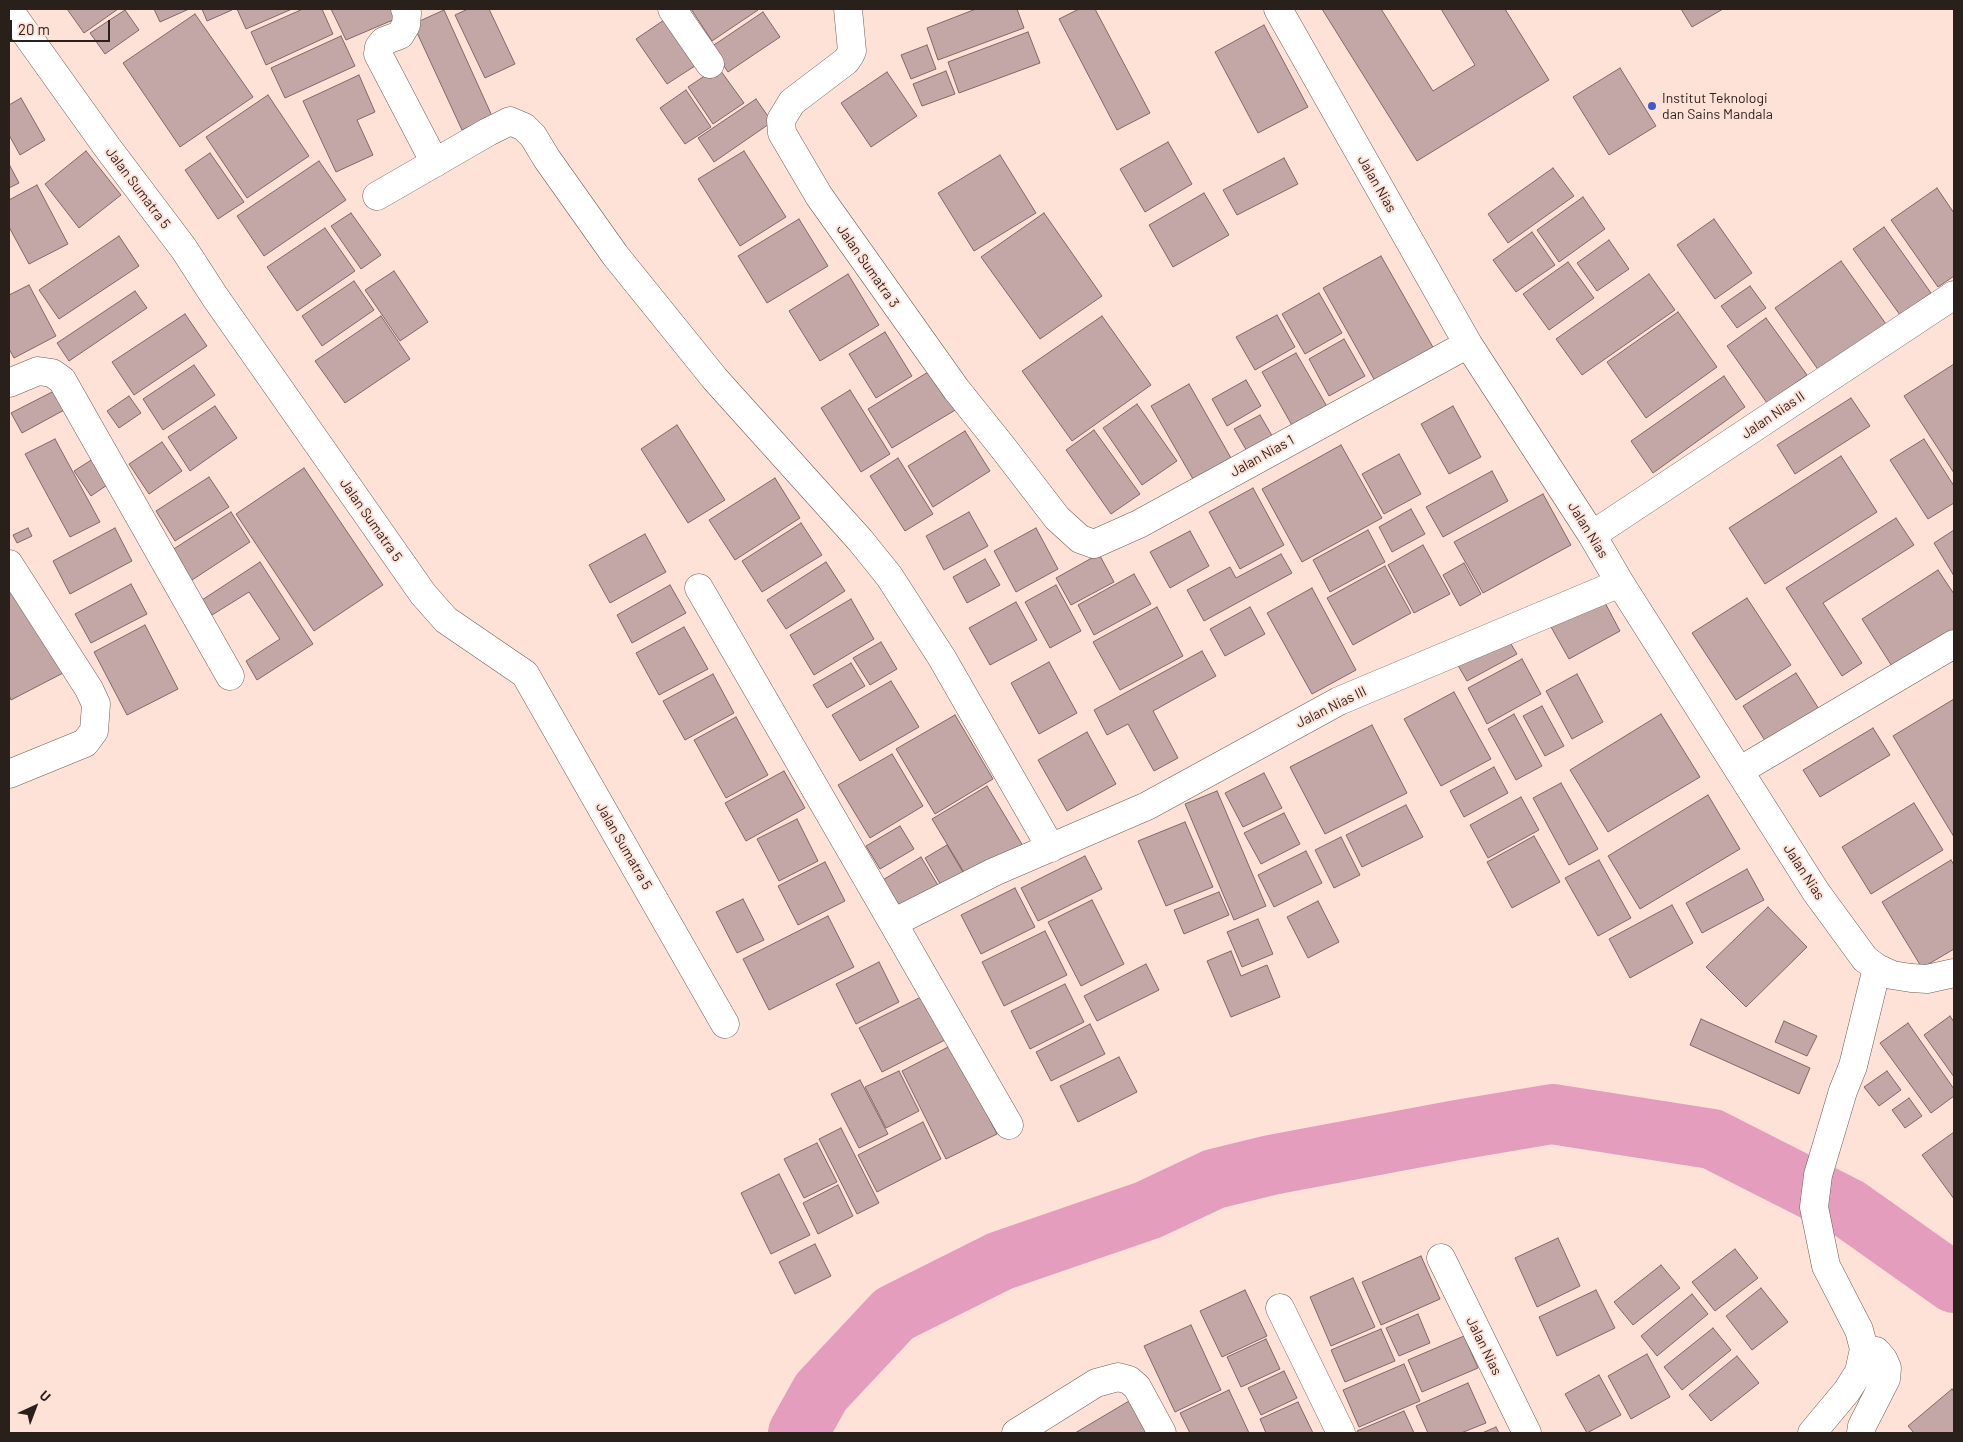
<!DOCTYPE html>
<html>
<head>
<meta charset="utf-8">
<style>
	body { margin:0 }
	#map { position:relative; width:1963px; height:1442px; overflow:hidden; background:#fee2d7; font-family:Barlow,sans-serif }
	canvas { display:block }
	.frame { position:absolute; inset:0; border:10px solid #291f1b; pointer-events:none }
	.north { position:absolute; left:10px; top:1382px; width:50px; height:50px; -webkit-text-stroke:4px #fee2d7; paint-order:stroke; rotate:43deg; font-size:14px; font-weight:700; line-height:20px; text-align:center; color:#291f1b }
	.north::after { content:''; display:block; margin:auto; width:18px; height:22px; background:#291f1b; clip-path:polygon(50% 0,100% 100%,50% 72%,0 100%) }
	.scale { position:absolute; left:10px; top:20px; width:100px; height:22px; box-sizing:border-box; border:2px solid #291f1b; border-top:0; padding-left:6px; font-size:15px; line-height:18px; white-space:nowrap; color:#291f1b; -webkit-text-stroke:4px #fee2d7; paint-order:stroke }
</style>
</head>
<body>
<div id="map">
<canvas width="1963" height="1442"></canvas>
<div class="frame"></div>
<div class="north">U</div>
<div class="scale">20 m</div>
</div>
<script>
const ctx = document.querySelector('canvas').getContext('2d');
ctx.lineJoin = 'round';
function shape(rows) {
  const path = new Path2D();
  for (const r of rows) {
    path.moveTo(r[0], r[1]);
    for (let i = 2; i < r.length; i += 2) path.lineTo(r[i], r[i + 1]);
  }
  return path;
}
function trace(path, color, width, dash) {
  ctx.strokeStyle = color;
  ctx.lineWidth = width;
  ctx.lineCap = dash ? 'butt' : 'round';
  ctx.setLineDash(dash || []);
  ctx.stroke(path);
}
function fill(path, color) {
  ctx.fillStyle = color;
  ctx.fill(path, 'evenodd');
}
function label(font, color, halo, rows, align = 'center') {
  ctx.font = font + ' Barlow,sans-serif';
  ctx.lineWidth = 4;
  ctx.setLineDash([]);
  ctx.textBaseline = 'middle';
  ctx.strokeStyle = halo;
  ctx.fillStyle = color;
  for (const [text, x, y, turn = 0] of rows) {
    ctx.save();
    ctx.translate(x, y);
    ctx.rotate((+turn || 0) * Math.PI / 180);
    ctx.textAlign = isNaN(turn) ? turn : align;
    if (halo) ctx.strokeText(text, 0, 0);
    ctx.fillText(text, 0, 0);
    ctx.restore();
  }
}
trace(shape([
	[798,1433,821,1392,894,1314,1000,1261,1148,1210,1214,1179,1271,1165,1457,1130,1552,1114,1712,1139,1848,1208,1954,1283]
]), '#e59dbe', 60);
const building = shape([
	[67,9,118,9,84,33,67,9],
	[154,9,189,9,160,22,154,9],
	[202,9,231,9,232,10,207,21,202,9],
	[237,9,292,9,246,29,237,9],
	[303,9,322,9,333,34,266,65,251,32,303,9],
	[331,9,396,9,400,17,346,40,331,9],
	[468,9,489,9,515,64,485,78,455,15,468,9],
	[691,9,757,9,758,10,712,41,691,9],
	[976,9,1017,9,1024,28,938,60,927,28,976,9],
	[1079,9,1095,9,1150,113,1117,130,1059,19,1079,9],
	[1322,9,1381,9,1433,91,1475,65,1441,9,1505,9,1549,80,1417,161,1322,9],
	[1681,9,1723,9,1692,27,1681,9],
	[125,10,139,30,105,54,90,33,125,10],
	[444,10,492,116,462,130,413,24,444,10],
	[763,12,780,37,728,72,711,47,763,12],
	[195,14,253,97,180,147,123,63,195,14],
	[670,16,701,62,667,84,636,39,670,16],
	[1264,25,1308,107,1258,133,1215,52,1264,25],
	[1028,32,1040,63,959,93,948,62,1028,32],
	[341,36,355,66,285,98,271,68,341,36],
	[927,45,936,69,911,79,901,55,927,45],
	[718,67,744,103,713,124,688,87,718,67],
	[1620,68,1656,126,1609,155,1573,97,1620,68],
	[946,71,955,94,922,106,913,84,946,71],
	[887,72,917,116,871,147,841,103,887,72],
	[359,75,375,112,357,120,373,155,336,172,303,101,359,75],
	[686,90,711,127,685,144,660,108,686,90],
	[268,95,309,156,247,198,206,137,268,95],
	[21,98,45,140,20,155,9,135,9,105,21,98],
	[756,99,772,122,714,162,698,138,756,99],
	[1168,142,1192,184,1145,212,1120,169,1168,142],
	[86,151,121,195,79,228,45,184,86,151],
	[744,151,786,217,740,246,698,179,744,151],
	[210,153,244,202,218,219,185,170,210,153],
	[1000,155,1036,213,974,251,938,193,1000,155],
	[1284,158,1298,184,1237,215,1223,190,1284,158],
	[319,161,346,200,264,256,237,216,319,161],
	[9,164,19,183,9,188,9,164],
	[1553,168,1574,196,1508,243,1488,214,1553,168],
	[37,185,68,244,29,264,9,227,9,200,37,185],
	[1937,188,1954,213,1954,276,1938,287,1891,220,1937,188],
	[1204,193,1229,235,1173,267,1149,225,1204,193],
	[1583,197,1605,229,1559,262,1537,230,1583,197],
	[351,213,381,255,361,269,331,226,351,213],
	[1044,213,1102,296,1040,339,981,257,1044,213],
	[799,219,828,266,767,303,738,256,799,219],
	[1714,219,1752,273,1715,299,1677,245,1714,219],
	[1884,227,1931,293,1900,315,1853,249,1884,227],
	[325,228,355,271,297,311,267,267,325,228],
	[1532,232,1555,265,1516,292,1493,260,1532,232],
	[119,236,139,266,59,319,39,290,119,236],
	[1609,240,1629,269,1597,291,1577,263,1609,240],
	[1381,256,1438,356,1379,388,1323,288,1381,256],
	[1841,261,1886,324,1819,371,1775,308,1841,261],
	[1568,262,1594,298,1549,330,1523,294,1568,262],
	[394,271,428,322,400,341,365,290,394,271],
	[848,274,879,325,820,361,789,311,848,274],
	[1649,274,1675,310,1582,375,1556,339,1649,274],
	[354,281,374,310,322,346,302,316,354,281],
	[29,285,56,336,14,358,9,349,9,295,29,285],
	[1750,286,1766,308,1737,328,1721,306,1750,286],
	[135,291,147,308,69,361,57,343,135,291],
	[1319,293,1342,333,1305,354,1282,314,1319,293],
	[1678,312,1717,367,1646,418,1607,362,1678,312],
	[185,314,207,346,134,395,112,362,185,314],
	[1277,315,1295,347,1255,370,1236,337,1277,315],
	[381,316,410,359,345,403,315,361,381,316],
	[1102,316,1151,385,1072,441,1022,371,1102,316],
	[1766,318,1807,375,1767,403,1727,346,1766,318],
	[885,332,912,376,876,398,849,354,885,332],
	[1344,339,1365,376,1329,396,1309,359,1344,339],
	[1296,353,1329,410,1294,429,1262,372,1296,353],
	[1954,364,1954,473,1904,396,1954,364],
	[194,365,215,395,163,430,143,399,194,365],
	[933,369,957,409,892,448,868,409,933,369],
	[1724,376,1745,407,1653,473,1631,441,1724,376],
	[1246,380,1261,406,1227,426,1212,399,1246,380],
	[1189,384,1231,458,1193,479,1151,406,1189,384],
	[56,390,66,409,22,433,11,413,56,390],
	[850,390,890,454,861,472,821,408,850,390],
	[129,396,141,413,119,428,107,411,129,396],
	[1851,398,1870,426,1795,474,1777,445,1851,398],
	[1137,404,1177,461,1142,485,1103,428,1137,404],
	[215,406,237,438,190,471,168,437,215,406],
	[1453,406,1481,457,1449,474,1421,424,1453,406],
	[1260,415,1274,439,1248,453,1234,429,1260,415],
	[677,425,725,500,688,523,641,449,677,425],
	[1094,430,1140,494,1111,514,1066,450,1094,430],
	[965,431,990,471,933,507,908,466,965,431],
	[55,439,100,522,70,537,25,454,55,439],
	[1924,439,1954,486,1954,503,1928,519,1890,460,1924,439],
	[162,442,182,471,149,494,129,464,162,442],
	[1341,445,1382,518,1302,562,1262,489,1341,445],
	[1399,454,1421,494,1384,514,1362,474,1399,454],
	[1841,456,1877,512,1765,584,1729,528,1841,456],
	[96,457,113,481,91,496,74,471,96,457],
	[898,458,933,514,905,531,870,476,898,458],
	[304,468,383,585,314,631,236,514,304,468],
	[1492,471,1508,501,1443,537,1426,507,1492,471],
	[209,477,229,507,175,541,156,511,209,477],
	[775,478,800,518,735,560,709,520,775,478],
	[1253,488,1284,545,1240,569,1209,512,1253,488],
	[1543,494,1571,545,1483,593,1454,542,1543,494],
	[1411,509,1425,534,1392,552,1379,527,1411,509],
	[231,512,250,542,189,582,169,552,231,512],
	[969,512,988,546,944,570,926,536,969,512],
	[1896,518,1914,545,1823,603,1862,663,1842,676,1786,588,1896,518],
	[801,523,822,555,762,592,742,561,801,523],
	[28,528,32,536,17,543,13,535,28,528],
	[115,528,132,561,70,594,53,561,115,528],
	[1036,528,1058,569,1016,592,994,551,1036,528],
	[1368,530,1385,562,1330,592,1313,560,1368,530],
	[1954,530,1954,576,1934,543,1954,530],
	[1190,531,1209,566,1170,588,1150,552,1190,531],
	[645,534,666,572,610,603,589,565,645,534],
	[1423,545,1450,594,1414,613,1388,565,1423,545],
	[1099,554,1114,582,1071,605,1056,578,1099,554],
	[1281,554,1292,573,1204,621,1187,590,1230,567,1236,578,1281,554],
	[985,559,1000,585,967,603,953,577,985,559],
	[260,562,313,644,257,680,246,661,280,639,249,592,212,615,202,600,260,562],
	[826,562,845,591,786,629,767,600,826,562],
	[1464,563,1481,594,1460,606,1443,575,1464,563],
	[1385,566,1411,613,1353,645,1327,598,1385,566],
	[1938,570,1954,594,1954,633,1895,671,1862,619,1938,570],
	[1134,574,1151,604,1094,635,1078,605,1134,574],
	[131,584,147,614,91,643,75,614,131,584],
	[670,585,686,613,632,643,617,615,670,585],
	[1056,585,1081,631,1050,648,1025,602,1056,585],
	[21,588,65,672,11,700,9,695,9,595,21,588],
	[1312,588,1356,670,1312,694,1267,613,1312,588],
	[1747,598,1791,665,1736,700,1692,633,1747,598],
	[851,599,874,639,814,675,790,635,851,599],
	[1603,599,1620,631,1569,659,1551,627,1603,599],
	[1016,602,1037,640,990,665,969,628,1016,602],
	[1157,607,1183,656,1120,690,1093,642,1157,607],
	[1250,607,1265,634,1225,656,1210,629,1250,607],
	[145,625,178,689,127,715,94,652,145,625],
	[684,627,708,669,659,695,636,653,684,627],
	[1505,634,1517,654,1467,681,1456,662,1505,634],
	[881,642,897,669,870,685,853,658,881,642],
	[1202,651,1216,676,1153,711,1178,758,1154,771,1128,724,1107,735,1094,710,1202,651],
	[1522,659,1541,694,1487,724,1468,688,1522,659],
	[1049,662,1077,713,1039,734,1011,683,1049,662],
	[851,663,865,686,827,708,813,685,851,663],
	[1796,673,1824,717,1771,750,1743,706,1796,673],
	[713,674,734,713,685,740,663,701,713,674],
	[1577,674,1603,722,1572,739,1546,691,1577,674],
	[891,681,919,727,860,761,832,715,891,681],
	[1454,692,1491,759,1441,786,1404,719,1454,692],
	[1954,699,1954,837,1893,736,1954,699],
	[1542,706,1564,746,1545,756,1523,716,1542,706],
	[1514,714,1542,766,1516,780,1488,729,1514,714],
	[1661,714,1700,777,1608,832,1570,770,1661,714],
	[955,715,993,779,935,814,896,749,955,715],
	[736,717,768,775,726,798,694,740,736,717],
	[1372,725,1407,793,1325,834,1290,767,1372,725],
	[1873,728,1890,755,1820,797,1803,770,1873,728],
	[1087,732,1116,784,1067,811,1038,760,1087,732],
	[892,754,923,806,870,838,838,785,892,754],
	[1494,767,1508,793,1464,817,1450,791,1494,767],
	[784,771,805,808,746,841,725,803,784,771],
	[1264,773,1282,808,1243,827,1225,793,1264,773],
	[1561,783,1598,849,1569,865,1533,798,1561,783],
	[987,786,1023,846,968,879,932,819,987,786],
	[1217,791,1266,906,1234,920,1185,804,1217,791],
	[1708,795,1740,849,1640,909,1608,856,1708,795],
	[1521,797,1539,830,1488,858,1470,825,1521,797],
	[1914,803,1943,850,1871,894,1842,847,1914,803],
	[1406,805,1423,837,1362,867,1346,835,1406,805],
	[1284,813,1300,844,1261,864,1244,833,1284,813],
	[797,819,818,861,779,881,757,839,797,819],
	[1185,822,1213,887,1166,906,1138,841,1185,822],
	[900,826,914,849,880,869,866,846,900,826],
	[1534,836,1560,882,1512,908,1487,862,1534,836],
	[1341,837,1360,875,1334,888,1315,850,1341,837],
	[947,845,964,874,942,887,925,858,947,845],
	[1306,851,1322,883,1274,907,1258,875,1306,851],
	[1085,856,1102,889,1038,921,1021,888,1085,856],
	[921,857,939,887,898,911,881,881,921,857],
	[1599,860,1631,918,1598,936,1565,878,1599,860],
	[1951,860,1954,865,1954,949,1922,968,1882,902,1951,860],
	[825,862,845,901,798,925,778,886,825,862],
	[1747,869,1764,900,1702,933,1686,903,1747,869],
	[1015,888,1035,927,981,954,961,915,1015,888],
	[1219,892,1229,915,1184,934,1174,910,1219,892],
	[743,899,764,940,737,953,716,912,743,899],
	[1092,900,1124,964,1081,986,1048,922,1092,900],
	[1318,901,1339,942,1308,958,1287,917,1318,901],
	[1672,905,1693,943,1630,978,1609,939,1672,905],
	[1768,907,1807,947,1746,1007,1706,967,1768,907],
	[828,916,854,967,769,1010,743,959,828,916],
	[1258,919,1273,954,1242,967,1227,932,1258,919],
	[1045,931,1067,975,1004,1006,982,962,1045,931],
	[1231,951,1241,976,1267,965,1280,997,1231,1017,1207,961,1231,951],
	[879,962,899,1002,856,1024,836,984,879,962],
	[1146,964,1159,990,1097,1021,1084,996,1146,964],
	[1065,984,1084,1022,1030,1049,1011,1011,1065,984],
	[923,996,945,1040,882,1072,859,1028,923,996],
	[1950,1016,1954,1022,1954,1077,1924,1035,1950,1016],
	[1701,1019,1810,1068,1799,1094,1690,1045,1701,1019],
	[1784,1021,1817,1036,1807,1056,1775,1042,1784,1021],
	[1908,1023,1954,1089,1954,1096,1931,1113,1880,1043,1908,1023],
	[1090,1024,1105,1054,1051,1081,1036,1052,1090,1024],
	[952,1045,997,1134,946,1159,902,1071,952,1045],
	[1119,1057,1137,1092,1078,1122,1060,1086,1119,1057],
	[899,1071,919,1111,886,1128,865,1087,899,1071],
	[1887,1071,1901,1090,1879,1106,1864,1087,1887,1071],
	[860,1080,888,1134,859,1148,831,1094,860,1080],
	[1909,1098,1922,1116,1905,1128,1892,1110,1909,1098],
	[923,1122,941,1159,877,1192,858,1155,923,1122],
	[841,1128,879,1203,857,1214,819,1139,841,1128],
	[1954,1132,1954,1199,1922,1155,1954,1132],
	[817,1143,837,1182,804,1198,784,1159,817,1143],
	[779,1174,810,1235,771,1254,741,1193,779,1174],
	[838,1185,853,1216,818,1234,803,1203,838,1185],
	[1558,1238,1580,1286,1537,1307,1515,1258,1558,1238],
	[815,1244,831,1276,795,1294,779,1262,815,1244],
	[1735,1249,1758,1278,1715,1311,1692,1282,1735,1249],
	[1421,1256,1440,1299,1381,1325,1362,1282,1421,1256],
	[1661,1265,1680,1288,1633,1325,1614,1302,1661,1265],
	[1353,1278,1375,1327,1331,1346,1310,1297,1353,1278],
	[1761,1288,1788,1322,1752,1350,1726,1316,1761,1288],
	[1245,1290,1267,1336,1222,1357,1200,1311,1245,1290],
	[1596,1290,1615,1328,1557,1356,1539,1317,1596,1290],
	[1692,1294,1708,1314,1657,1356,1641,1336,1692,1294],
	[1418,1314,1430,1343,1399,1356,1386,1328,1418,1314],
	[1191,1325,1221,1390,1175,1412,1144,1346,1191,1325],
	[1713,1328,1731,1350,1682,1390,1664,1367,1713,1328],
	[1381,1329,1395,1361,1345,1382,1331,1350,1381,1329],
	[1464,1336,1478,1368,1422,1392,1408,1360,1464,1336],
	[1266,1339,1280,1369,1241,1387,1227,1357,1266,1339],
	[1647,1354,1670,1397,1631,1419,1608,1376,1647,1354],
	[1737,1356,1759,1383,1711,1421,1689,1395,1737,1356],
	[1404,1364,1420,1401,1359,1427,1343,1390,1404,1364],
	[1284,1371,1297,1398,1261,1415,1248,1388,1284,1371],
	[1599,1375,1621,1415,1587,1433,1565,1394,1599,1375],
	[1468,1383,1486,1423,1461,1433,1428,1433,1416,1406,1468,1383],
	[1952,1389,1954,1392,1954,1433,1914,1433,1908,1426,1952,1389],
	[1229,1390,1249,1433,1190,1433,1180,1413,1229,1390],
	[1129,1401,1148,1433,1075,1433,1129,1401],
	[1298,1402,1313,1433,1266,1433,1260,1419,1298,1402],
	[1404,1411,1414,1433,1358,1433,1357,1431,1404,1411],
	[1496,1427,1499,1433,1482,1433,1496,1427]
]);
fill(building, '#c3a6a6');
trace(building, '#826768', 1);
const minor = shape([
	[405,9,407,13,406,25,400,35,384,41,379,47,378,54,435,163],
	[672,9,710,64],
	[848,9,852,51,850,55,846,61,792,102,781,120,782,133,819,196,956,389,1004,449,1057,518,1080,539,1094,544,1139,524,1468,344],
	[1278,9,1468,344,1592,535,1620,583,1816,892,1865,959,1877,968,1892,975,1911,978,1927,979,1954,973],
	[9,10,107,147,184,249,215,297,423,594,446,620,525,674,725,1024],
	[377,196,488,132,510,121,524,127,533,136,547,159,615,255,715,379,860,540,889,576,942,658,1051,848],
	[9,383,38,371,52,373,62,380,230,676],
	[1592,535,1954,295],
	[9,564,89,689,96,704,94,731,85,743,9,774],
	[699,588,893,923,994,872,1147,806,1339,701,1620,583],
	[1739,771,1954,644],
	[893,923,1009,1125],
	[1441,1258,1527,1433],
	[1280,1308,1341,1433],
	[1016,1433,1096,1383,1118,1377,1129,1380,1137,1387,1162,1433],
	[1812,1433,1847,1391,1859,1372,1864,1349,1859,1330,1826,1266,1814,1207,1818,1175,1843,1091,1853,1066,1877,968],
	[1861,1433,1862,1426,1886,1379,1887,1368,1883,1359,1876,1351,1864,1349]
]);
trace(minor, '#725b52', 29);
trace(minor, '#fff', 28);
for (const [x, y, r, color] of [
	[1652,106,5,"#4359cd"]
]) {
  const dot = new Path2D();
  dot.arc(x, y, r, 0, 2 * Math.PI);
  ctx.fillStyle = color;
  ctx.fill(dot);
  trace(dot, '#fee2d7', 2);
}
label('14px', '#291f1b', '#fee2d7', [
	["Institut Teknologi",1662,98],
	["dan Sains Mandala",1662,114]
], 'left');
label('14px', '#291f1b', '#fee2d7', [
	["Jalan Nias",1377,184,60],
	["Jalan Sumatra 5",138,188,53],
	["Jalan Sumatra 3",868,266,55],
	["Jalan Nias II",1773,415,-34],
	["Jalan Nias 1",1262,456,-29],
	["Jalan Sumatra 5",371,520,55],
	["Jalan Nias",1588,530,58],
	["Jalan Nias III",1331,707,-26],
	["Jalan Sumatra 5",624,846,60],
	["Jalan Nias",1804,872,57],
	["Jalan Nias",1484,1346,64]
]);
</script>
</body>
</html>
